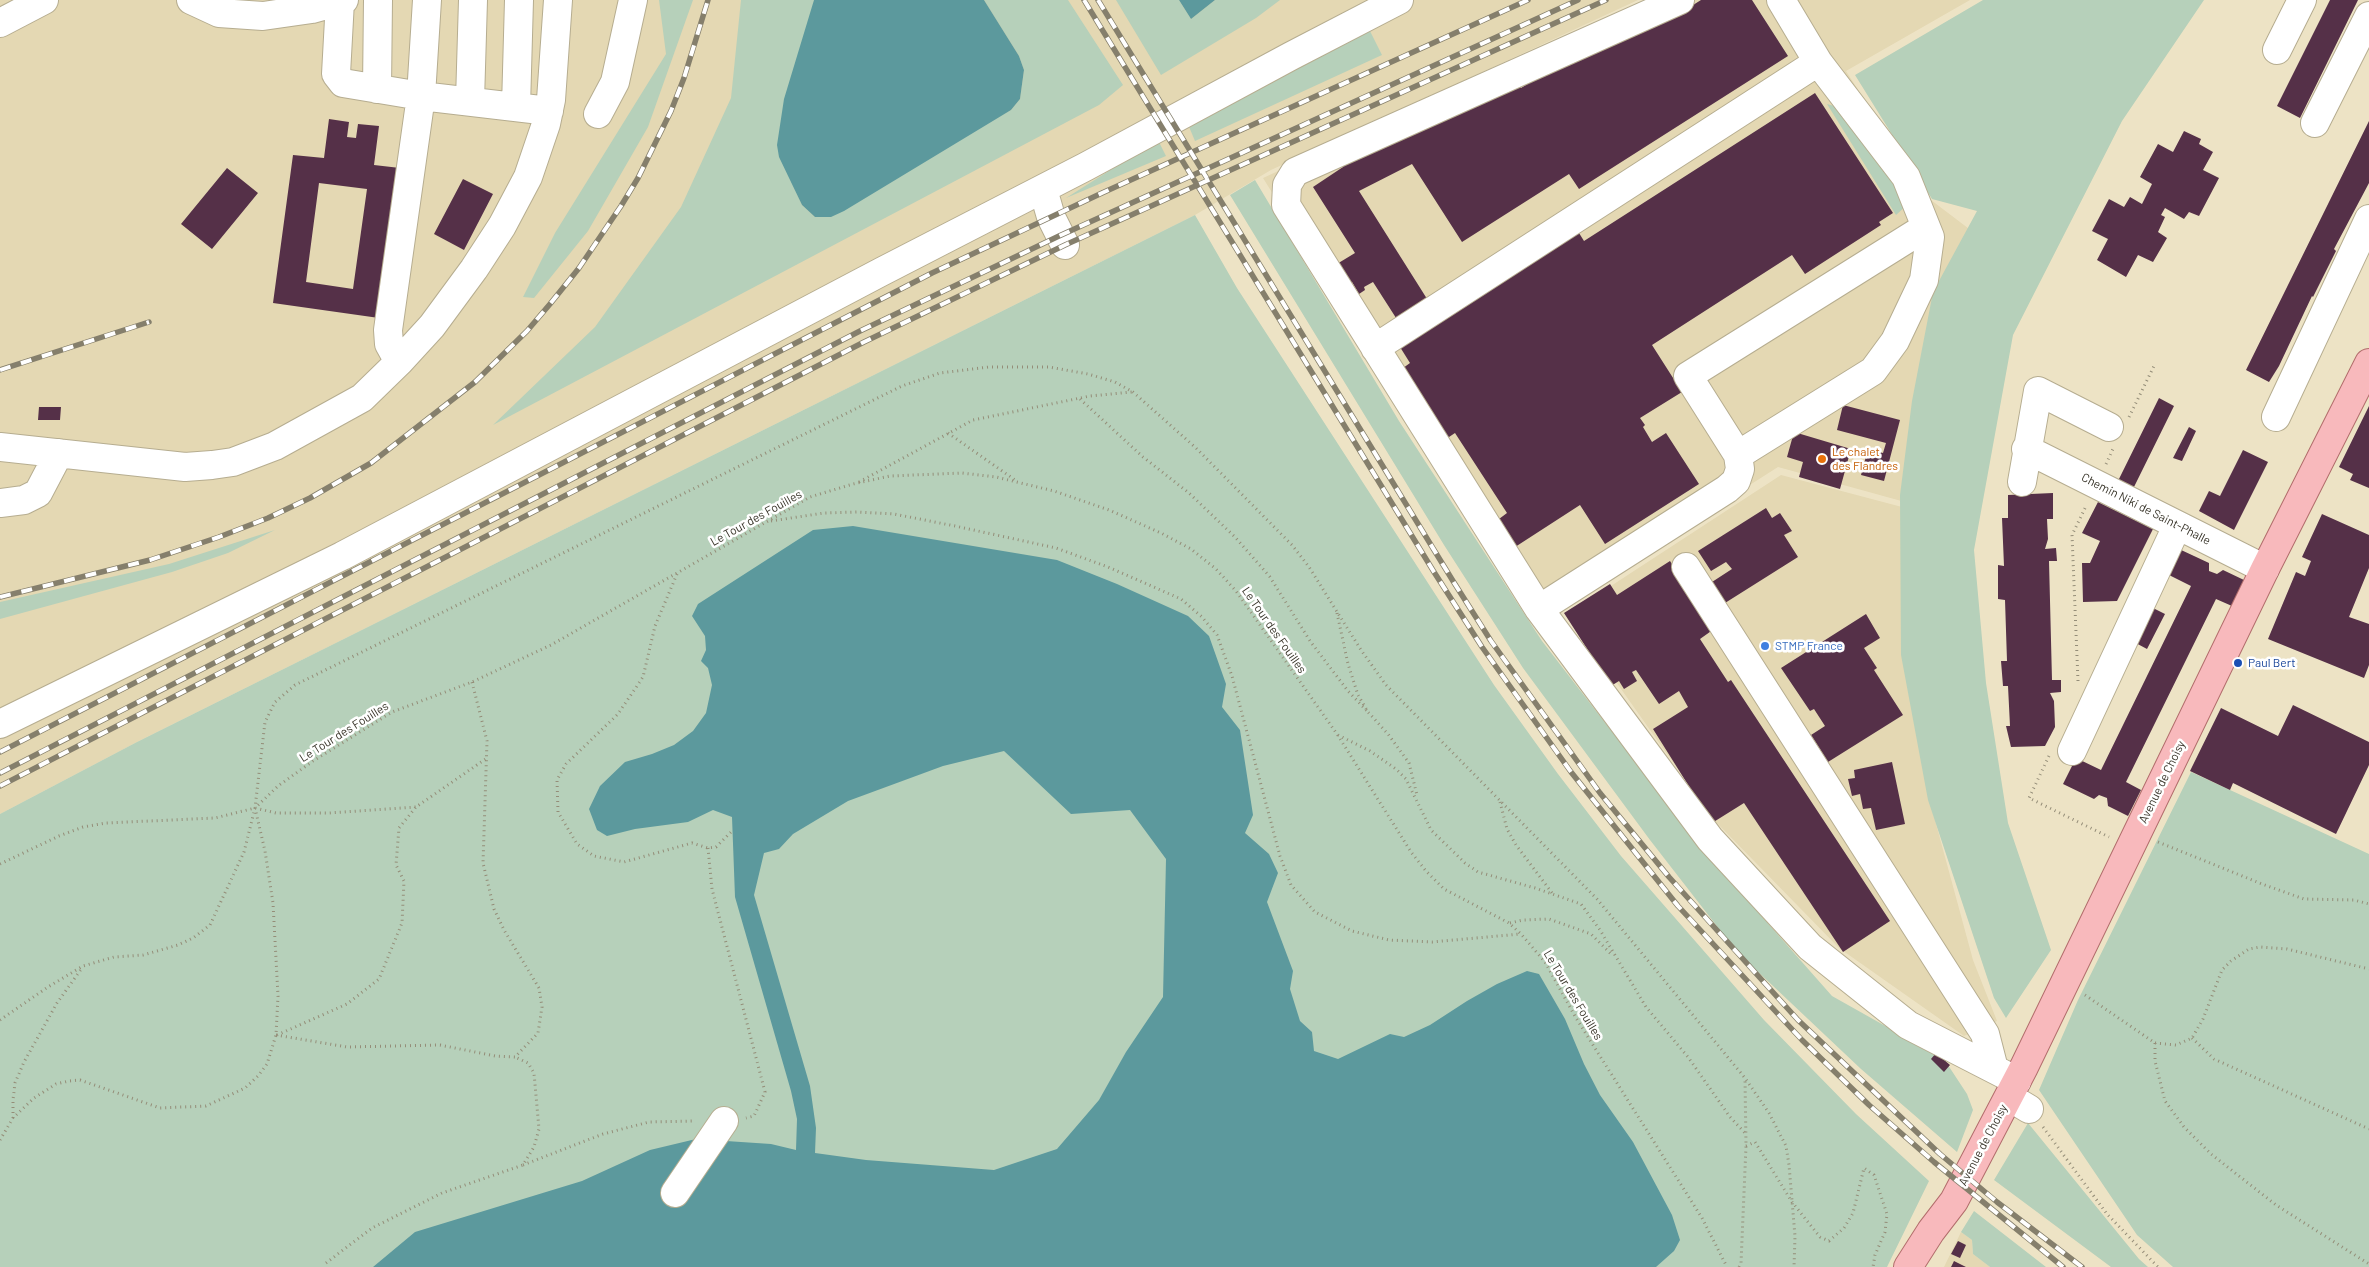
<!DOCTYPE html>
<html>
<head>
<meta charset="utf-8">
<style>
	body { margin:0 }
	canvas { display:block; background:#ede3c5 }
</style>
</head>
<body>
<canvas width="2369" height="1267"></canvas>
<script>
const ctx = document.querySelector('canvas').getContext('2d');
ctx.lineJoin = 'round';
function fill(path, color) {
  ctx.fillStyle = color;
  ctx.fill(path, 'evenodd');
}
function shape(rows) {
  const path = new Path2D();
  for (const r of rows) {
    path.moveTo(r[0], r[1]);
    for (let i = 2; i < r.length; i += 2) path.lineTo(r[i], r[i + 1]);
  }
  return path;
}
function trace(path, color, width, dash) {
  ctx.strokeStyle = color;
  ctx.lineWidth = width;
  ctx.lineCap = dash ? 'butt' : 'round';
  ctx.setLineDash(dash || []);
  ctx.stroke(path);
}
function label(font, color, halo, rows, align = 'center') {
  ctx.font = font + ' Barlow,sans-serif';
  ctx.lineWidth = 5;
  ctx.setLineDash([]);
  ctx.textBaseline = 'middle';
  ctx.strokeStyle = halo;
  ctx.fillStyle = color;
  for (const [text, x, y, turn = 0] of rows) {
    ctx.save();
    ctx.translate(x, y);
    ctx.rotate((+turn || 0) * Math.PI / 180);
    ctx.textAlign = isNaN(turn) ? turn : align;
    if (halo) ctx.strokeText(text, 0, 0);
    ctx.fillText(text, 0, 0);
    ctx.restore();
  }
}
fill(shape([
	[0,0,1638,0,1271,170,1195,215,137,742,0,814],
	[1651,0,1970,0,1846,71,1927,197,1989,244,1905,502,1778,467,1538,620,1263,178],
	[1781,475,1902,507,1929,798,1973,960,1997,1021,1964,1036,1839,948,1713,819,1568,614],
	[1961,1232,1972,1240,1973,1254,1990,1267,1944,1267]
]), '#e4d8b3');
fill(shape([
	[659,0,693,0,648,127,588,231,534,298,523,297,555,233,666,54],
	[741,0,814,0,792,183,802,205,815,217,1011,110,1020,99,1024,70,1019,56,984,0,1068,0,1123,85,1099,105,493,425,595,327,681,207,731,98],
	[1116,0,1179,0,1191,19,1215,0,1280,0,1256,18,1161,75],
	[1983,0,2204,0,2122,121,2013,335,1974,550,1986,683,2008,823,2051,950,2006,1018,1994,998,1928,800,1901,655,1900,495,1912,401,1933,292,1977,211,1932,199,1855,75],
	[1369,29,1382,55,1195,141,1187,122],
	[1827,104,1845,109,1907,205,1896,215],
	[1158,140,1166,156,1066,198],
	[1255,180,1399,421,1542,641,1705,852,1832,996,1944,1059,1967,1094,1973,1110,1957,1152,1861,1069,1737,952,1650,840,1523,668,1444,545,1230,195],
	[1195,215,1237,288,1494,685,1558,774,1621,856,1764,1020,1856,1114,1929,1181,1887,1267,0,1267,0,814,137,742],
	[275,530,228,553,172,572,0,619,0,602,169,564],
	[2191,772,2369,854,2369,1267,2173,1267,2137,1235,2039,1090,2078,1000],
	[2028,1123,2139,1259,2148,1267,2111,1267,1994,1180],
	[1974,1211,2046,1267,1990,1267,1973,1254,1972,1240,1961,1232]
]), '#b6d0ba');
fill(shape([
	[814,0,984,0,1019,56,1024,70,1020,99,1011,110,844,211,831,217,815,217,802,205,779,157,777,145,784,99],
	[1179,0,1215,0,1191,19],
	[853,526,1057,560,1117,584,1188,616,1209,636,1226,684,1222,707,1240,730,1253,815,1245,833,1269,854,1278,873,1267,902,1293,971,1290,989,1300,1021,1312,1032,1314,1051,1338,1059,1390,1034,1404,1037,1430,1025,1467,1001,1497,984,1527,971,1539,974,1565,1019,1584,1064,1600,1095,1633,1142,1672,1215,1680,1240,1674,1251,1656,1267,373,1267,415,1232,582,1181,650,1150,696,1139,771,1144,796,1150,797,1119,791,1091,735,897,732,817,713,810,688,822,635,829,607,836,597,830,589,809,600,786,625,762,652,754,674,745,693,731,706,713,712,685,708,668,701,661,706,650,705,636,692,616,698,604,813,530],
	[1004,751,1071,814,1130,810,1166,859,1163,997,1126,1052,1099,1100,1057,1149,994,1170,866,1160,815,1153,816,1128,810,1086,754,895,764,853,779,849,793,834,848,801,943,766]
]), '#5c999d');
fill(shape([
	[1701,0,1752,0,1788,56,1579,189,1569,174,1462,242,1412,164,1359,191,1429,302,1398,321,1373,282,1364,287,1365,290,1359,294,1352,282,1340,290,1327,270,1355,253,1313,187,1343,167,1338,160,1452,106,1458,115,1515,79,1521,88,1601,38,1671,19],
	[2330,0,2358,0,2300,118,2277,106],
	[1815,93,1893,213,1879,222,1881,225,1805,274,1792,255,1652,345,1682,392,1640,418,1645,425,1643,427,1652,442,1666,433,1699,484,1605,544,1580,505,1512,549,1495,522,1507,513,1455,433,1443,441,1399,371,1410,363,1395,339,1574,225,1584,241],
	[329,119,349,122,347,137,356,138,358,124,379,126,374,165,400,168,379,318,273,303,293,155,324,158],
	[319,183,367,189,353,289,306,282],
	[2369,121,2369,183,2334,249,2336,251,2313,297,2312,296,2279,366,2269,382,2246,370],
	[2184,131,2201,139,2199,144,2213,152,2203,170,2219,178,2199,216,2189,212,2184,219,2165,208,2161,215,2165,217,2158,232,2167,238,2153,262,2138,255,2126,277,2097,260,2108,239,2092,231,2109,199,2124,207,2130,197,2142,204,2152,184,2140,177,2158,144,2173,152],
	[227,168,258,193,212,249,181,224],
	[463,179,493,194,464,250,434,234],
	[2159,398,2174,406,2132,491,2117,483],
	[1843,405,1900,420,1884,481,1861,475,1868,449,1883,453,1886,443,1837,430],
	[2369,406,2369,488,2350,480,2353,474,2339,467],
	[39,407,61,407,60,420,38,420],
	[2189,427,2196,431,2182,461,2173,458],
	[1794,432,1851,449,1840,489,1799,477,1803,462,1787,457],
	[2243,450,2268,462,2234,530,2199,511,2209,491,2220,496],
	[2053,493,2053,519,2047,519,2048,539,2045,549,2056,548,2057,561,2049,561,2052,680,2061,680,2061,692,2050,693,2054,701,2055,727,2045,746,2011,747,2006,726,2010,726,2008,686,2003,686,2001,661,2007,661,2005,600,1998,599,1998,565,2004,566,2002,518,2008,518,2008,495],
	[2098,502,2153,529,2117,601,2083,602,2082,563,2090,563,2100,541,2082,533],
	[1766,508,1772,518,1780,513,1792,531,1784,535,1798,557,1725,603,1712,582,1732,569,1726,562,1711,571,1698,551],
	[2322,514,2369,535,2369,568,2349,617,2369,624,2369,665,2364,678,2268,639,2296,572,2305,576,2311,561,2302,557],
	[2179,549,2209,563,2209,571,2217,574,2223,570,2244,580,2232,606,2216,599,2126,782,2141,790,2128,816,2108,806,2107,798,2099,795,2094,799,2063,784,2076,758,2101,770,2191,586,2167,574],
	[1670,561,1714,629,1700,639,1728,682,1731,680,1890,921,1843,952,1744,803,1712,823,1653,729,1688,707,1679,691,1659,704,1636,670,1632,672,1637,681,1624,689,1619,681,1611,686,1564,613,1610,584,1617,595],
	[2149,606,2165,614,2147,649,2132,641],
	[1866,614,1880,638,1864,648,1877,668,1874,670,1903,715,1828,762,1811,735,1825,726,1814,709,1810,711,1781,668],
	[2293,705,2369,742,2369,765,2336,834,2233,783,2230,790,2190,771,2221,708,2278,736],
	[1892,762,1905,824,1876,830,1871,808,1863,809,1860,794,1852,796,1848,779,1855,778,1854,770],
	[1936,1053,1950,1065,1944,1072,1931,1059],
	[1958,1241,1966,1245,1960,1258,1951,1254],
	[1954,1261,1966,1267,1951,1267]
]), '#553048');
const minor = shape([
	[191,0,219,13,263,16,312,9,344,0],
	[1680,0,1295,172,1287,185,1286,205,1539,609,1710,839,1810,947,1908,1025,2017,1081],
	[340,1,336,74,343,83,421,96,549,111],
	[0,23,44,0],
	[2277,50,2302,0],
	[377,89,378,0],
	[470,101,473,0],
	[516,107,519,0],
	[598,114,615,82,633,0],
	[2315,123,2369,16],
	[1043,189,1051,217,1065,245],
	[1375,348,1818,62],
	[399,362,389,344,388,330,421,96,427,0],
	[2276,417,2369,219],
	[0,447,185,467,212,465,233,462,275,446,362,398,399,362,432,326,474,269,502,226,528,177,546,124,551,100,558,0],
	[2026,449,2265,569],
	[1738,455,1688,376,1926,227],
	[2022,482,2038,391,2109,427],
	[0,503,24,500,38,493,59,453],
	[1686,567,1985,1034,1994,1069],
	[1539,609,1727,489,1736,481,1740,469,1738,455,1873,371,1895,341,1924,280,1930,237,1906,177,1818,62,1781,0],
	[0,724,342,556,881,272,1085,167,1291,56,1399,0],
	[2072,751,2177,526],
	[2009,1097,2029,1109],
	[675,1193,724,1121]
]);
const major = shape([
	[1908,1267,1931,1231,1954,1201,2024,1067,2265,569,2369,363]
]);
trace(minor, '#b6ad90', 30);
trace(major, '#b26d6c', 30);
trace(shape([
	[1080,399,1143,457,1189,493,1235,537,1270,577,1310,641,1348,691,1368,712],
	[2129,417,2155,364],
	[948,433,1015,480],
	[2106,464,2113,449],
	[859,482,973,420,1090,396,1132,392],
	[771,521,824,513,857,512,894,514,955,526,1056,548,1108,567,1181,599,1202,617,1217,635,1232,676,1280,856,1291,885,1315,912,1352,931,1389,940,1432,942,1520,934],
	[677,574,655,626,643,677,618,714,566,764,557,780,558,812,577,844,594,856,624,862,692,843,708,848,716,847,733,830],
	[1337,613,1348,664,1358,695,1368,712,1388,734,1409,763,1417,795],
	[2078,681,2072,535,2086,506],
	[1338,735,1370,751,1396,769,1406,779,1431,830,1465,863,1478,872,1535,888,1581,904,1600,930,1646,1007,1688,1057,1730,1117,1746,1134],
	[2049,756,2029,798,2109,837],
	[1500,802,1507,829,1516,845,1552,893],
	[2158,842,2262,884,2304,899,2354,900,2369,904],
	[708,848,712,889,765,1092,754,1116,746,1118],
	[0,864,59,836,83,827,106,823,215,818,255,808,276,813,329,813,416,807],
	[1510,923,1523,920,1549,919,1591,934,1612,955],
	[2085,995,2155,1043,2155,1061,2165,1101,2184,1127,2211,1154,2276,1205,2369,1264],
	[0,1020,48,987,83,966,114,957,143,955,178,945,193,938,210,925,244,852,255,808,265,722,275,702,295,685,902,386,940,373,989,367,1049,367,1088,374,1115,382,1133,392,1196,448,1292,545,1309,567,1361,650,1386,685,1597,899,1745,1078,1769,1113,1786,1146,1789,1165,1795,1236,1794,1267],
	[276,1035,347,1047,440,1045,495,1056,515,1057,538,1033,542,1007,539,988,504,930,494,909,483,863,487,741,472,682],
	[277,1035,347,1004,379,979,402,923,404,881,396,865,399,828,416,807,487,758],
	[2192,1038,2214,1059,2369,1129],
	[2155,1043,2176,1045,2192,1038,2203,1019,2222,970,2231,961,2249,949,2260,947,2287,949,2369,969],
	[13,1118,13,1100,15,1083,24,1062,57,1003,82,968],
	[2043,1127,2107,1214,2158,1267],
	[0,1140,13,1118,34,1098,56,1084,69,1081,80,1080,160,1108,206,1106,245,1088,258,1076,267,1064,276,1035,278,996,273,903,265,851,255,808,278,786,313,761,392,712,472,682,551,645,810,497,853,484,890,476,962,473,996,477,1054,491,1109,510,1161,533,1191,549,1216,569,1236,591,1337,734,1411,852,1426,871,1444,889,1509,923,1521,934,1545,962,1576,1018,1702,1218,1727,1267],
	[1746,1146,1755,1142,1792,1202,1820,1237,1829,1241,1844,1228,1853,1213,1864,1168,1874,1175,1887,1214,1885,1232,1875,1255,1873,1267],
	[523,1165,603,1134,649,1122,695,1121],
	[326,1263,372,1228,442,1193,523,1165,534,1147,539,1129,534,1073,528,1063,515,1057],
	[1739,1267,1741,1263,1746,1146,1745,1078]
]), '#948d78', 3, [1, 4]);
trace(minor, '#fff', 28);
trace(major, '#f8b9bc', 28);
const rail = shape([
	[1084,0,1434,572,1482,647,1571,772,1678,906,1802,1040,1869,1105,1934,1162,2063,1267],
	[1098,0,1453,581,1491,641,1600,793,1669,877,1798,1020,1940,1154,1997,1202,2082,1267],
	[0,370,149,322],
	[0,597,150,560,219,537,268,518,310,498,371,463,475,382,527,331,550,304,579,268,621,206,638,178,671,111,684,78,708,0],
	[0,752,932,273,1102,193,1528,0],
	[0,773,860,331,1059,236,1578,0],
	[0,786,864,342,1065,245,1606,0]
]);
trace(rail, '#857f6c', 5.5);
trace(rail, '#fff', 4, [11]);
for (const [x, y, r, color] of [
	[1822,459,5,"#e8710a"],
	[1765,646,5,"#3f7fe0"],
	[2238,663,5,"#1a4fb4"]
]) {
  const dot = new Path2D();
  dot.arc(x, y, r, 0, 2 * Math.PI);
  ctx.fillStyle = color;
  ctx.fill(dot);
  trace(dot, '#fff', 2);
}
label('12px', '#c56008', '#fff', [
	["Le chalet",1832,452],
	["des Flandres",1832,466]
], 'left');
label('12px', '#383429', '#fff', [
	["Chemin Niki de Saint-Phalle",2146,509,27],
	["Le Tour des Fouilles",756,518,-29],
	["Le Tour des Fouilles",1274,630,55],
	["Le Tour des Fouilles",344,732,-32],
	["Avenue de Choisy",2162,782,-64],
	["Le Tour des Fouilles",1573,995,59],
	["Avenue de Choisy",1983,1145,-62]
]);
label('12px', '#366cbe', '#fff', [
	["STMP France",1775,646]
], 'left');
label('12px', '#164399', '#fff', [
	["Paul Bert",2248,663]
], 'left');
</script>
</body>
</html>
